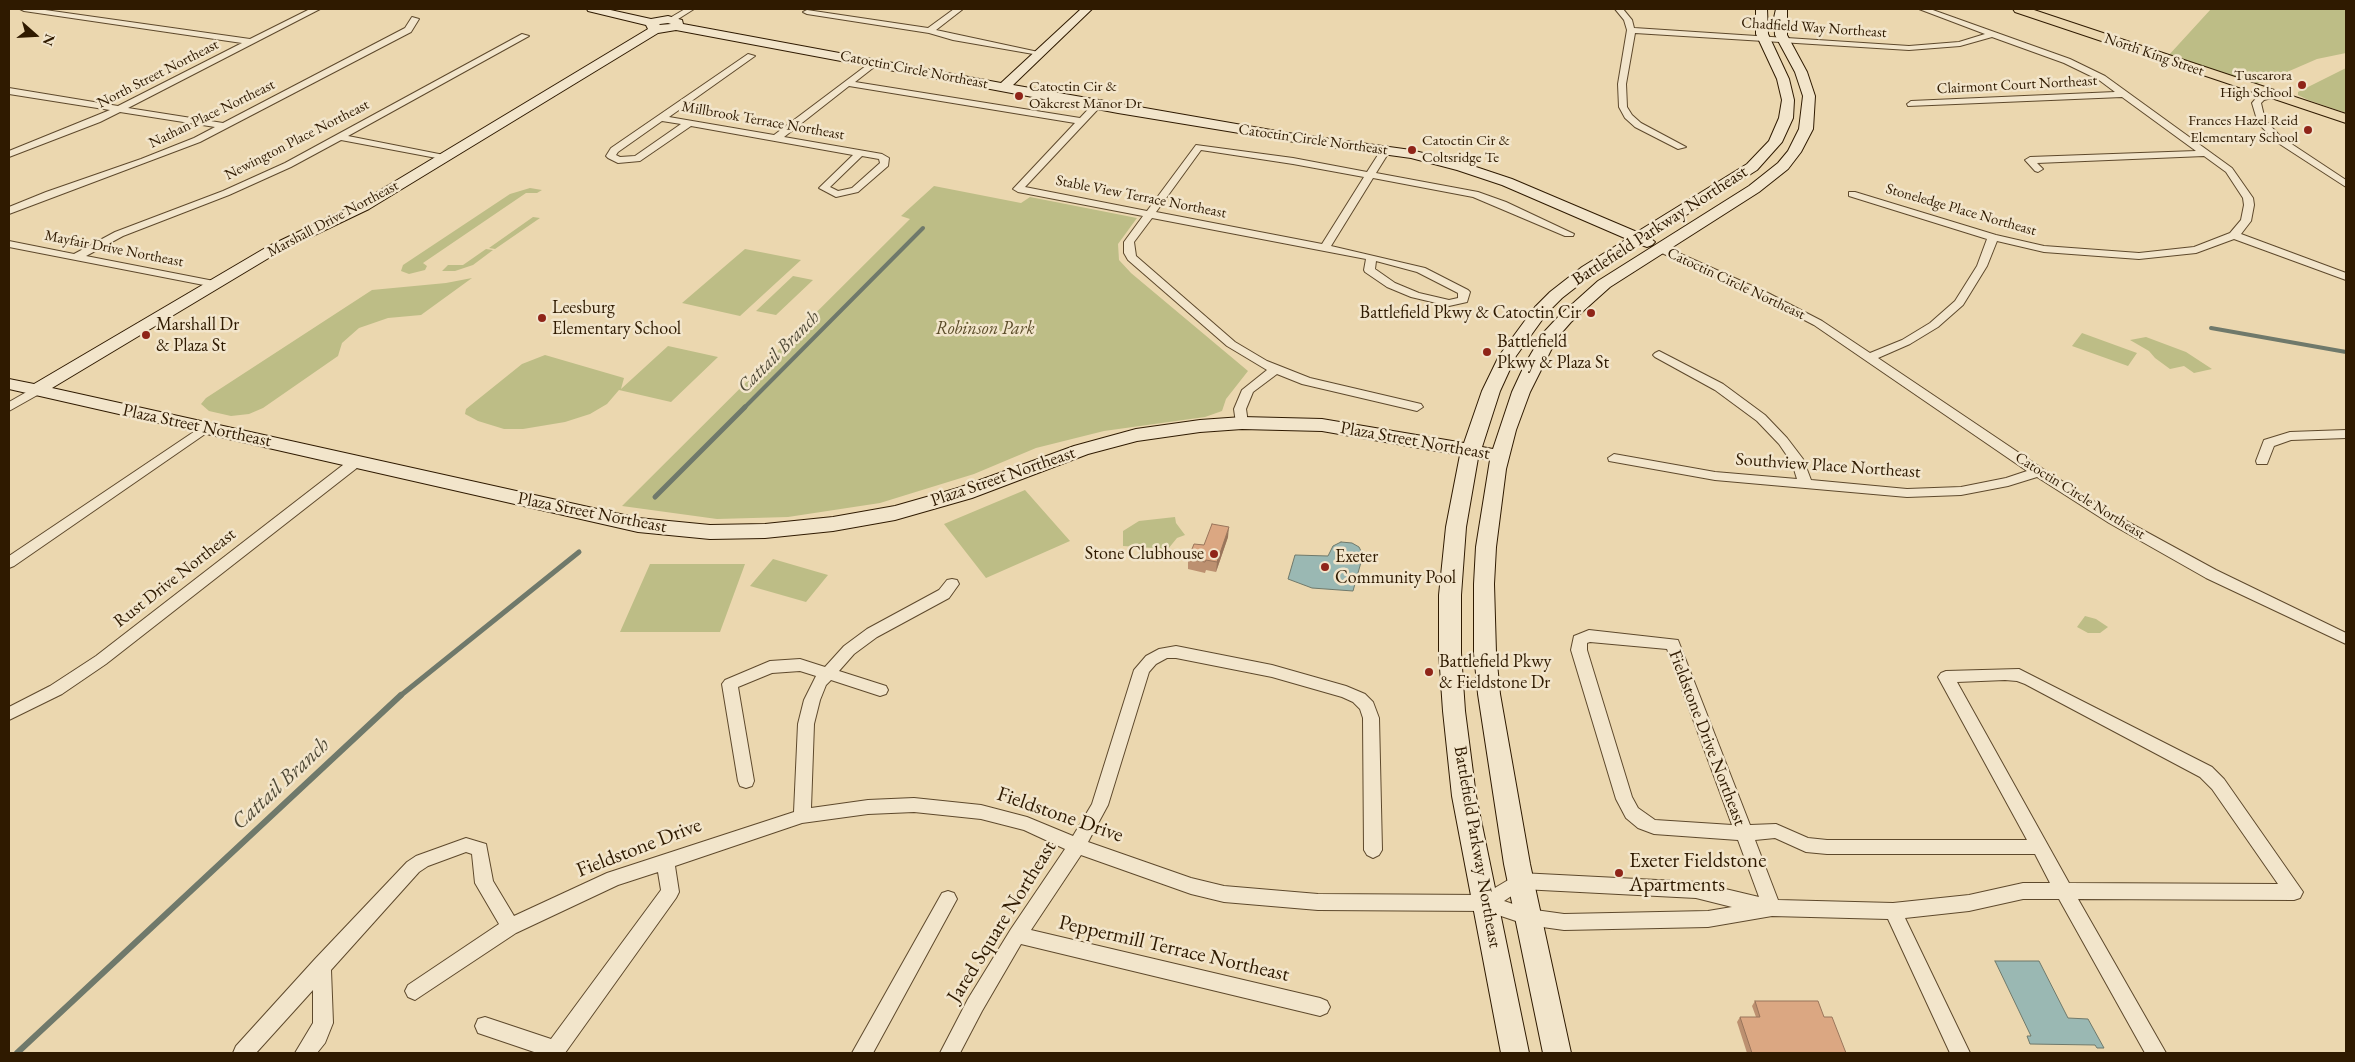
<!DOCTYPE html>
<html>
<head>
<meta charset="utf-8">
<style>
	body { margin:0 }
	#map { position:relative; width:2355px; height:1062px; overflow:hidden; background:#ebd7af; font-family:"EB Garamond",serif }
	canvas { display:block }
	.frame { position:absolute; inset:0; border:10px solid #2f1a00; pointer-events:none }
	.north { position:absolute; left:10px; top:10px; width:50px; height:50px; -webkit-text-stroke:4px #f2e5cb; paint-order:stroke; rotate:109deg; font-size:14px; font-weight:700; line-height:20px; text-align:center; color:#2f1a00 }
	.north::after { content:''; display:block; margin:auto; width:18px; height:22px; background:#2f1a00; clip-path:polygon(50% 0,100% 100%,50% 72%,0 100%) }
</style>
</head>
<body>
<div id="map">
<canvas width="2355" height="1062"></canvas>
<div class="frame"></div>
<div class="north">N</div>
</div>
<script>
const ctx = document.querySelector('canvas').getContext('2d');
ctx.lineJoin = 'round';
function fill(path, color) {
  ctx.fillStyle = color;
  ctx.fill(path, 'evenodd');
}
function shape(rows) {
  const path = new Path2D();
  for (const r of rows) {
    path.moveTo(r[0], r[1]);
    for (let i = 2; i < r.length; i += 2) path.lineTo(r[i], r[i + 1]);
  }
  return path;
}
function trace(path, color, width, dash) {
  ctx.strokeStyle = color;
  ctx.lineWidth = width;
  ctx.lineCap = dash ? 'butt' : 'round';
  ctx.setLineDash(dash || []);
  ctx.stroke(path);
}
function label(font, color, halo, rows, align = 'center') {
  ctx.font = font + ' "EB Garamond",serif';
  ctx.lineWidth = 5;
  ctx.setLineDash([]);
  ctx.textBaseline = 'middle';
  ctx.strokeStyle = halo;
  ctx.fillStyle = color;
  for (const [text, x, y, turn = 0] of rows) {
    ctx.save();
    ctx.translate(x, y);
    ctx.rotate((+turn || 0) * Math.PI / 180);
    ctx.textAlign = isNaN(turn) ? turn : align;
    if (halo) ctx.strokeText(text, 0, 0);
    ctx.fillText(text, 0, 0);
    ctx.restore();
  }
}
fill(shape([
	[2211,9,2346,9,2346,53,2317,59,2264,82,2253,84,2168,56],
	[2346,68,2346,113,2308,100,2298,95,2298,92],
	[934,186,1021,203,1030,197,1137,218,1118,244,1119,260,1131,273,1248,371,1226,399,1222,411,1205,417,1104,431,1036,448,974,474,880,503,788,517,717,519,622,506,910,219,901,216],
	[530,188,542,190,537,193,526,193,423,263,427,266,425,270,409,274,401,271,403,265,510,194],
	[533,217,540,218,495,249,489,248],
	[486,249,493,250,473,265,455,271,442,271,448,265,463,265],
	[745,249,801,260,740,316,682,303],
	[793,276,813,280,776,315,756,311],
	[472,278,421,315,388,318,359,328,342,343,338,356,263,408,249,414,231,416,209,411,201,404,206,398,372,290,446,283],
	[2082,333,2137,353,2128,366,2072,346],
	[2146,337,2186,352,2212,369,2194,373,2184,366,2170,369,2155,358,2149,351,2130,340],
	[668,346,718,357,671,402,619,390,607,404,590,414,565,422,523,429,504,429,478,421,465,414,466,409,522,364,545,355,624,378,621,389],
	[1025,490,1070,541,986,578,944,524],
	[1175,517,1176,523,1185,535,1177,538,1168,549,1123,546,1123,531,1139,521],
	[773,559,828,575,806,602,750,586],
	[650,564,745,564,720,632,620,632],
	[2085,616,2096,619,2108,627,2100,633,2088,633,2077,627]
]), '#bdbd86');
const water = shape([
	[1341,542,1352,543,1359,547,1363,555,1353,591,1312,588,1288,579,1295,555,1328,556,1333,546,1341,542],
	[1995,961,2039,961,2068,1018,2088,1019,2104,1048,2097,1048,2095,1045,2030,1044,2027,1036,2031,1036,1995,961]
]);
fill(water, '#9ab8b3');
trace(water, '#6f796b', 1);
trace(shape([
	[2211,328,2346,352],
	[744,408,923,228]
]), '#6f796b', 4);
trace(shape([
	[655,497,745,407],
	[400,696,579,552]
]), '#6f796b', 5);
trace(shape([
	[17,1053,401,695]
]), '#6f796b', 6);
const street = shape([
	[20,9,38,9,250,39,310,9,320,9,128,108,223,123,405,28,412,17,419,19,411,32,200,142,9,214,9,207,46,192,141,159,194,138,215,127,120,112,100,122,9,157,9,151,110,110,9,94,9,88,118,106,242,43,24,11,20,9],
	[685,9,694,9,675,21,668,19,685,9],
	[954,9,963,9,936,30,1043,53,1039,55,953,40,929,33,807,14,803,12,807,10,928,28,954,9],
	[1615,9,1623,9,1632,20,1634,28,1909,46,1959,42,1985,34,1919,9,1930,9,2070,59,2105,76,2232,168,2253,198,2254,205,2251,221,2241,234,2346,273,2346,280,2234,239,2196,253,2139,259,2044,252,1997,241,1987,266,1963,305,1938,327,1910,344,1878,358,2043,469,2119,517,2216,570,2346,633,2346,644,2206,578,2109,523,2037,477,2008,486,1961,495,1907,497,1715,480,1609,461,1608,458,1614,454,1715,472,1797,479,1792,463,1779,444,1757,421,1715,390,1655,357,1653,355,1655,353,1659,351,1723,384,1765,415,1787,438,1803,459,1811,480,1907,489,1961,487,2006,478,2027,471,1814,325,1760,297,1655,250,1655,246,1663,246,1768,293,1822,321,1870,353,1902,340,1930,323,1955,301,1977,266,1987,239,1849,196,1849,192,1855,192,1996,235,2044,246,2139,253,2194,247,2230,233,2241,220,2244,205,2243,198,2226,172,2204,156,2037,163,2043,169,2038,172,2035,171,2025,160,2030,157,2196,151,2122,97,1908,106,1907,104,1911,101,2115,92,2099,80,2064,63,1992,37,1960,46,1909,50,1635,33,1626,84,1627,107,1632,115,1641,123,1686,147,1678,149,1635,127,1625,118,1619,107,1618,84,1627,30,1624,20,1615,9],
	[522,34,529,36,348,136,444,155,449,158,447,160,341,140,291,167,229,195,123,236,86,256,214,281,218,282,218,286,214,287,9,247,9,241,74,254,115,232,223,191,285,163,522,34],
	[748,54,755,56,669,117,774,135,875,59,879,62,878,64,855,82,1080,118,1094,103,1100,103,1100,107,1025,187,1147,211,1196,145,1293,158,1367,172,1383,147,1386,146,1391,149,1376,173,1478,192,1506,202,1574,234,1573,236,1565,236,1473,197,1373,178,1331,246,1425,268,1468,290,1470,292,1467,302,1449,306,1411,297,1387,287,1365,272,1364,270,1366,259,1152,218,1134,242,1136,256,1235,342,1267,361,1310,378,1421,404,1423,407,1417,411,1302,384,1277,374,1253,392,1246,409,1248,423,1242,427,1236,423,1234,409,1242,390,1267,370,1227,346,1128,260,1124,253,1124,242,1143,216,1018,192,1013,189,1075,123,849,86,784,137,882,154,889,158,888,166,858,192,836,197,819,188,853,155,691,126,640,161,618,163,608,158,606,156,611,148,748,54],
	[662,121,681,124,635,156,620,157,616,155,618,152,662,121],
	[1201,150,1293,164,1364,177,1322,244,1156,212,1201,150],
	[862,156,879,159,880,163,852,188,838,191,830,187,862,156],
	[1376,261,1417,272,1458,293,1458,298,1449,300,1419,293,1395,283,1375,269,1376,261],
	[2272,92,2276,95,2275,97,2264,100,2261,103,2265,120,2281,137,2346,180,2346,187,2275,141,2258,123,2252,103,2258,96,2272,92],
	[37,386,41,387,43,390,41,393,9,411,9,402,37,386],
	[204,425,210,429,208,432,14,566,9,568,9,556,204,425],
	[2346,430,2346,438,2291,440,2274,446,2267,464,2257,464,2256,461,2264,440,2290,432,2346,430],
	[357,457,363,461,362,464,106,664,62,694,9,720,9,707,50,686,96,656,352,458,357,457],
	[952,579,957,580,959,584,949,598,877,637,854,654,839,671,886,686,888,690,886,694,880,696,831,680,826,685,820,700,814,724,811,808,868,800,914,798,981,805,1027,817,1073,836,1092,804,1134,670,1146,656,1159,649,1176,646,1272,665,1346,686,1365,694,1373,702,1379,718,1382,850,1379,855,1373,858,1367,855,1364,850,1363,718,1360,709,1353,702,1342,697,1272,677,1176,658,1167,658,1156,664,1149,672,1108,805,1088,842,1191,878,1224,886,1318,894,1483,895,1520,873,1696,882,1759,897,1738,840,1654,834,1638,828,1626,818,1616,799,1571,650,1574,636,1589,630,1678,640,1750,825,1776,824,1808,838,1827,840,2027,840,1938,677,1941,673,1946,671,2019,669,2212,767,2224,779,2303,892,2300,898,2294,900,2078,899,2166,1053,2145,1053,2059,899,2023,899,1969,911,1905,918,1970,1053,1950,1053,1888,919,1772,916,1708,927,1564,930,1528,925,1486,911,1318,910,1224,902,1191,894,1081,855,1031,930,1320,998,1327,1001,1330,1007,1327,1013,1320,1016,1021,944,982,1011,960,1053,940,1053,968,999,1011,929,1065,849,1024,830,981,819,914,812,868,814,802,823,675,866,679,892,676,898,565,1053,537,1053,478,1033,475,1026,478,1019,485,1017,551,1039,661,890,658,872,618,885,516,933,415,1000,408,997,405,991,408,985,499,924,475,883,472,854,466,852,428,866,419,872,331,970,333,1023,325,1043,317,1053,295,1053,313,1023,313,990,256,1053,233,1053,236,1046,315,959,407,862,416,856,466,838,486,844,493,881,514,916,607,873,794,812,798,724,804,700,816,676,800,671,772,673,738,687,754,781,752,786,746,788,740,786,738,781,722,684,725,680,770,661,800,659,825,667,844,646,867,629,939,590,947,580,952,579],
	[1590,642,1667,649,1732,825,1655,820,1638,808,1632,797,1587,650,1587,643,1590,642],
	[2005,680,2017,681,2025,684,2200,777,2212,789,2278,884,2069,883,1957,682,2005,680],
	[1775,838,1806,852,1827,854,2035,854,2050,883,2023,883,1969,895,1893,903,1778,900,1755,840,1775,838],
	[1522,889,1696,898,1732,907,1708,911,1564,914,1528,909,1504,901,1522,889],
	[948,891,954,893,957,899,873,1053,852,1053,942,893,948,891]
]);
const secondary = shape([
	[587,9,606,9,651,19,668,16,682,20,683,24,1001,83,1081,9,1092,9,1013,85,1288,133,1411,150,1467,164,1512,179,1637,232,1747,164,1769,141,1779,118,1782,100,1777,79,1756,34,1756,9,1767,9,1768,34,1789,79,1794,100,1793,118,1782,142,1757,170,1650,238,1655,242,1652,245,1647,247,1639,244,1594,273,1562,298,1547,313,1516,356,1500,391,1482,447,1493,449,1512,392,1525,364,1544,332,1559,316,1598,281,1749,186,1778,163,1788,151,1799,129,1803,96,1795,72,1775,35,1774,18,1776,9,1787,9,1787,35,1807,72,1815,96,1813,129,1801,152,1788,169,1759,192,1610,287,1571,322,1557,338,1530,392,1516,430,1506,469,1496,547,1494,584,1496,653,1500,694,1530,864,1571,1053,1543,1053,1504,864,1478,694,1474,653,1474,584,1476,547,1490,460,1478,458,1466,527,1461,595,1461,653,1465,711,1476,796,1529,1053,1501,1053,1452,796,1443,711,1439,653,1439,595,1446,527,1460,455,1322,431,1242,429,1200,432,1137,441,1088,454,972,498,895,520,833,531,765,538,710,539,638,532,9,389,9,379,34,384,267,247,359,203,648,29,646,25,588,11,587,9],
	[668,23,671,24,659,25,660,24,668,23],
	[676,30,1118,113,1288,141,1411,158,1457,170,1502,185,1627,239,1582,267,1550,292,1535,307,1499,356,1482,391,1464,443,1322,419,1242,417,1200,420,1136,429,1074,446,958,488,895,506,833,517,765,524,710,525,638,518,52,388,277,253,369,209,658,33,676,30]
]);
const primary = shape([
	[2013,9,2031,9,2346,114,2346,123,2015,12,2013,9]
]);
trace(street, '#5e492c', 2);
trace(secondary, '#2f1a00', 2);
trace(primary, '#2f1a00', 2);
fill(street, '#f2e5cb');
fill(secondary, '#f2e5cb');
fill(primary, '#ebd7af');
fill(shape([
	[1228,537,1216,572,1206,570,1205,573,1188,569,1188,559,1204,545],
	[1755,1001,1824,1017,1846,1053,1747,1053,1737,1022,1740,1017,1756,1017,1752,1006]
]), '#bc9070');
fill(shape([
	[1229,527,1228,537,1216,572,1217,562]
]), '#99755b');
const building = shape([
	[1212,524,1229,527,1217,562,1206,560,1205,562,1188,559,1194,544,1204,545,1212,524],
	[1755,1001,1818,1001,1824,1017,1832,1017,1846,1053,1752,1053,1740,1017,1760,1017,1755,1001]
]);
fill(building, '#dba782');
trace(building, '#99755b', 1);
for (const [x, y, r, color] of [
	[2302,85,5,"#8f2418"],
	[1019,96,5,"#8f2418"],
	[2308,130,5,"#8f2418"],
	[1412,150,5,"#8f2418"],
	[1591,313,5,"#8f2418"],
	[542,318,5,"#8f2418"],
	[146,335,5,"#8f2418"],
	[1487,352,5,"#8f2418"],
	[1214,554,5,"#8f2418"],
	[1325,567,5,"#8f2418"],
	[1429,672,5,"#8f2418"],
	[1619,873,5,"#8f2418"]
]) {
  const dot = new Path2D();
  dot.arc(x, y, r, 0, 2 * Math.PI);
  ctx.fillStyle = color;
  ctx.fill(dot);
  trace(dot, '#f2e5cb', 2);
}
label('15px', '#2f1a00', '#f2e5cb', [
	["Chadfield Way Northeast",1814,28,4],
	["North King Street",2154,55,19],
	["Catoctin Circle Northeast",914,70,11],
	["North Street Northeast",158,74,-27],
	["Clairmont Court Northeast",2017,85,-3],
	["Nathan Place Northeast",212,114,-26],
	["Millbrook Terrace Northeast",763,121,10],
	["Newington Place Northeast",297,140,-27],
	["Catoctin Circle Northeast",1313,140,8],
	["Stable View Terrace Northeast",1141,197,11],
	["Stoneledge Place Northeast",1961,210,16],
	["Marshall Drive Northeast",333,219,-28],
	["Mayfair Drive Northeast",114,249,11],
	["Catoctin Circle Northeast",1736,284,25],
	["Catoctin Circle Northeast",2080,496,32]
]);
label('15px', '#2f1a00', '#f2e5cb', [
	["Tuscarora",2292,76],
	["High School",2292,93],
	["Catoctin Cir &",1029,87,"left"],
	["Oakcrest Manor Dr",1029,104,"left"],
	["Frances Hazel Reid",2298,121],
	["Elementary School",2298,138],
	["Catoctin Cir &",1422,141,"left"],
	["Coltsridge Te",1422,158,"left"]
], 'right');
label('18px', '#2f1a00', '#f2e5cb', [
	["Battlefield Parkway Northeast",1660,226,-33],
	["Plaza Street Northeast",197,426,12],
	["Plaza Street Northeast",1415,441,10],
	["Southview Place Northeast",1828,466,4],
	["Plaza Street Northeast",1003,477,-19],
	["Plaza Street Northeast",592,513,11],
	["Rust Drive Northeast",175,578,-38],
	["Fieldstone Drive Northeast",1707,738,69],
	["Battlefield Parkway Northeast",1477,847,80]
]);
label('18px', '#2f1a00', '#f2e5cb', [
	["Leesburg",552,308],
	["Elementary School",552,329],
	["Battlefield Pkwy & Catoctin Cir",1581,313,"right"],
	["Marshall Dr",156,325],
	["& Plaza St",156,346],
	["Battlefield",1497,342],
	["Pkwy & Plaza St",1497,363],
	["Stone Clubhouse",1204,554,"right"],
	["Exeter",1335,557],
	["Community Pool",1335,578],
	["Battlefield Pkwy",1439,662],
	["& Fieldstone Dr",1439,683]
], 'left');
label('italic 18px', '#5a4b28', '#f2e5cb', [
	["Robinson Park",985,329]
]);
label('italic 19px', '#4f4936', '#f2e5cb', [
	["Cattail Branch",779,352,-45]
]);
label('21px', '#2f1a00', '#f2e5cb', [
	["Fieldstone Drive",1060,815,19],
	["Fieldstone Drive",639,848,-21],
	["Jared Square Northeast",1002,922,-58],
	["Peppermill Terrace Northeast",1174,949,13]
]);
label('21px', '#2f1a00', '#f2e5cb', [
	["Exeter Fieldstone",1629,861],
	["Apartments",1629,885]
], 'left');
label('italic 22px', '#4f4936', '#f2e5cb', [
	["Cattail Branch",281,784,-43]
]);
</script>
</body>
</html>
